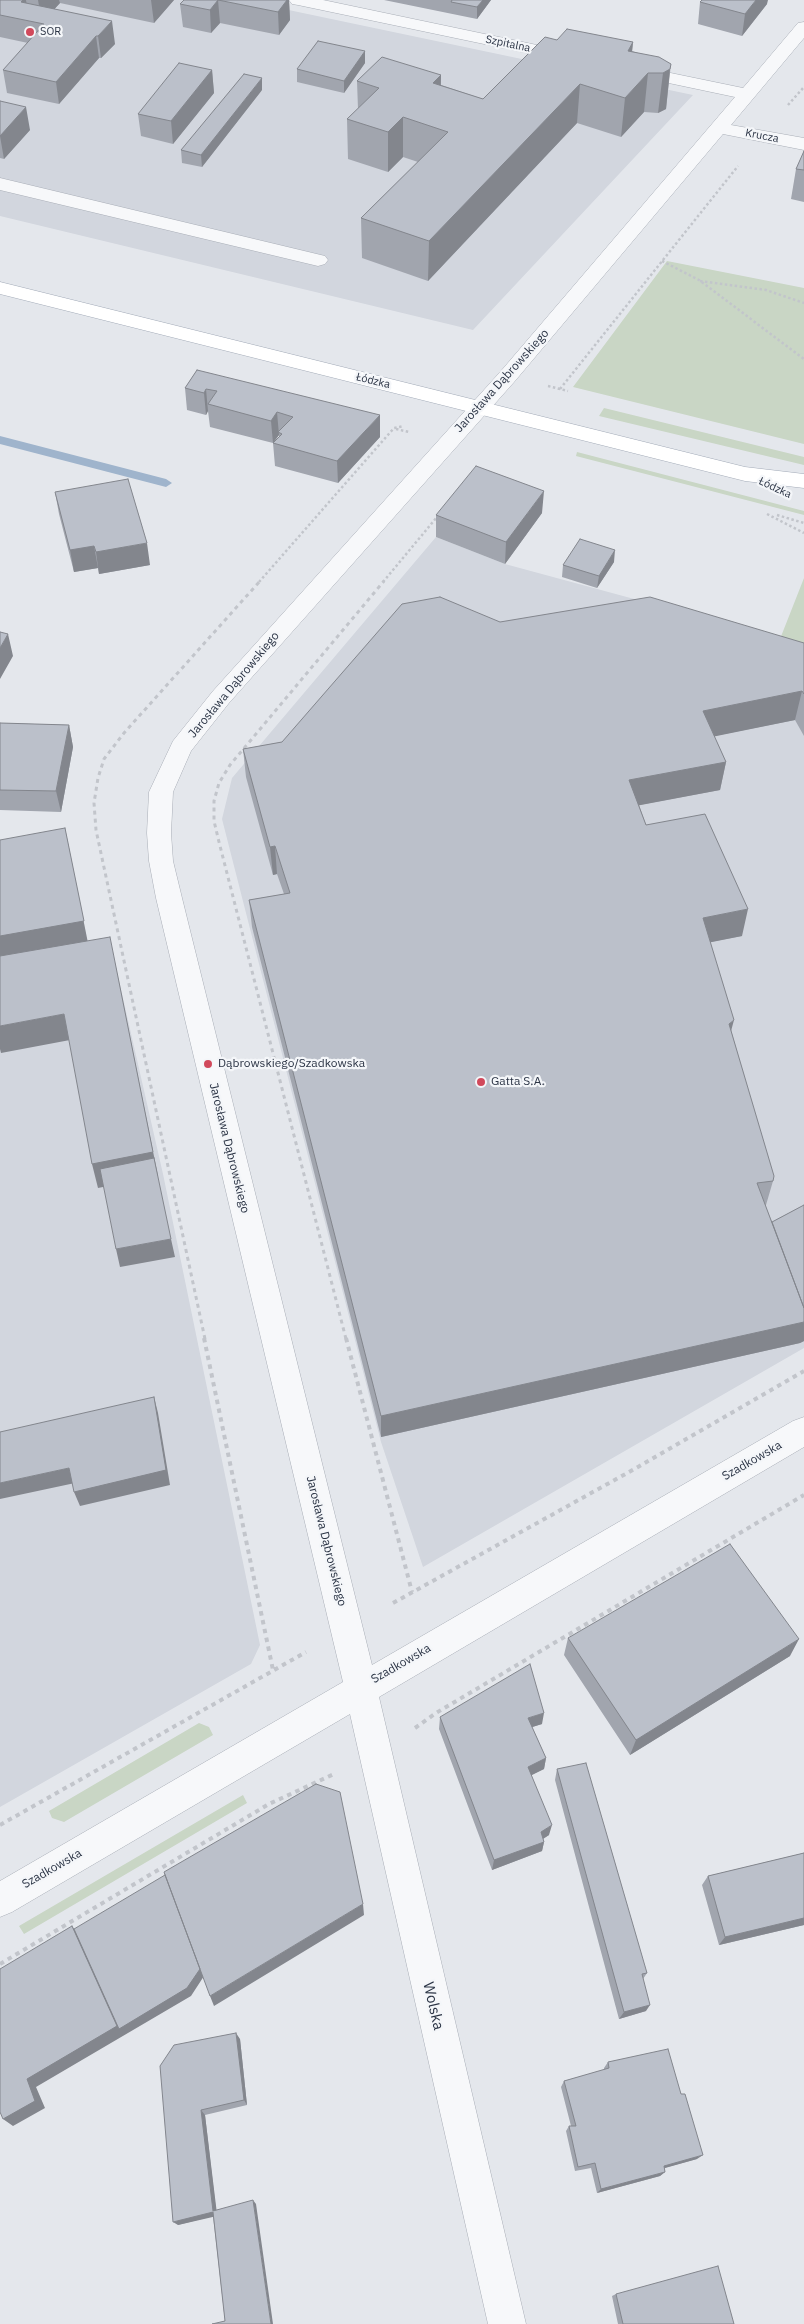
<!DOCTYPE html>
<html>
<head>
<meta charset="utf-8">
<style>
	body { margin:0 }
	canvas { display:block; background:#e4e7ec }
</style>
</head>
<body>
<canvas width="804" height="2324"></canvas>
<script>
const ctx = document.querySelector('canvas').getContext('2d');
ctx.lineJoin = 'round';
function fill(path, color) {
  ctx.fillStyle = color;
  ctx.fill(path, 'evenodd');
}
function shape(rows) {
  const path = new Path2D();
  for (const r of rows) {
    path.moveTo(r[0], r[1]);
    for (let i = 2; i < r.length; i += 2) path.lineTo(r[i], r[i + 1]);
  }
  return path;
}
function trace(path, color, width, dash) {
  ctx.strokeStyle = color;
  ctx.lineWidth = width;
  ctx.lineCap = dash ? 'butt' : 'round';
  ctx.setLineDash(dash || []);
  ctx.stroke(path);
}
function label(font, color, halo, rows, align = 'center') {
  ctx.font = font + ' "IBM Plex Sans",sans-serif';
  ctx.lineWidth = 4.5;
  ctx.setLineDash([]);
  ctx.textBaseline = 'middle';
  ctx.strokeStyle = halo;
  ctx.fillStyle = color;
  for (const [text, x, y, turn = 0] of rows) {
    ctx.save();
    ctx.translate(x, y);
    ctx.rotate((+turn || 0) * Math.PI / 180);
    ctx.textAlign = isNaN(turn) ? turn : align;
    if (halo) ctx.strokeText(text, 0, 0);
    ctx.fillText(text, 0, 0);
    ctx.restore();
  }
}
fill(shape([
	[6,0,241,0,693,95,473,330,0,216,0,6],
	[436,537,505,564,804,645,804,1348,423,1567,381,1442,222,819,232,778],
	[115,963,163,1174,260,1645,251,1664,0,1807,0,984]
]), '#d2d6de');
fill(shape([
	[667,261,804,288,804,444,573,387],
	[604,408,804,457,804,465,599,416],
	[577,452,804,511,804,515,576,456],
	[804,578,804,645,780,639],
	[199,1723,209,1727,213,1735,64,1822,52,1818,49,1811],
	[243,1795,247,1803,24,1934,19,1926]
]), '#c9d6c5');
fill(shape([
	[0,436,166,479,172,483,166,487,0,444,0,436]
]), '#9fb4cc');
const minor = shape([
	[289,0,323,0,570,52,576,53,579,57,576,61,570,62,298,5,292,4,289,0],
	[804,22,804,38,731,125,804,138,804,150,723,134,515,381,229,703,191,751,173,792,171,833,173,861,182,898,372,1665,793,1421,804,1417,804,1447,379,1697,526,2324,488,2324,350,1714,12,1912,0,1917,0,1881,343,1682,156,898,149,861,147,833,149,792,173,741,213,691,501,371,735,97,626,74,623,70,626,66,632,65,743,88,798,23,804,22],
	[0,178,325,256,328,260,325,264,318,266,0,190,0,178]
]);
const major = shape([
	[0,282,745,467,804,474,804,488,745,481,0,294,0,282]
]);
trace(minor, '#a9aeb7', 1);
trace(major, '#a3abb8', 1);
trace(shape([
	[788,105,804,87],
	[662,261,699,280,804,359],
	[700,281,766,290,804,303],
	[548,386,568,391],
	[560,389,738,166],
	[396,429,409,432],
	[767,514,804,533],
	[777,515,804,523],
	[259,582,394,428,404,426],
	[383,582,437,517]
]), '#c2c5cb', 2.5, [2.5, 2.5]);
trace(shape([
	[205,1339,96,830,94,803,98,778,104,759,124,733,260,581],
	[346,1339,219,842,214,821,214,801,219,783,230,765,384,581]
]), '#c2c5cb', 3, [4, 4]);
trace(shape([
	[204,1338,273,1670],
	[346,1338,412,1592],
	[393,1603,638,1467,804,1371],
	[415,1728,436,1713,804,1495],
	[0,1825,306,1652],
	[0,1964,269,1804,334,1774]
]), '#c2c5cb', 4, [4.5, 4.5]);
fill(minor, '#f7f8fa');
fill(major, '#fff');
fill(shape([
	[0,0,174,0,154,23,60,3,54,9,115,44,101,58,99,58,59,104,7,93,3,70,28,43,0,37],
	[184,0,289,0,290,20,279,35,220,23,211,33,183,27,180,4],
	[384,0,491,0,477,19],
	[700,2,767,4,742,36,698,24],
	[557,40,633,42,632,51,671,64,666,109,658,113,644,112,621,137,577,123,428,281,362,258,361,218,418,162,403,157,388,172,348,159,347,119,358,109,357,81,441,75,441,85,483,99],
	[365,51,365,63,344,93,297,82,297,69],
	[212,70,214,93,173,144,141,136,138,114],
	[262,90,202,167,182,163,181,150],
	[0,101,30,130,4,159,0,158],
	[804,151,804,202,791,199,796,169],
	[197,370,380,437,338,483,275,466,273,443,279,437,279,435,273,443,210,427,208,411,206,415,187,410,185,388],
	[55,492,150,565,99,574,98,568,74,572,59,514],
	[542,513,505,564,436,537,436,515],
	[614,562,597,588,562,577,563,565],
	[500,622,804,643,804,736,795,720,714,736,726,762,720,790,639,805,646,825,742,936,710,942,731,1030,773,1181,766,1205,765,1205,772,1222,804,1205,804,1341,800,1343,381,1437,252,927,249,900,284,894,277,874,273,875,246,777,243,749,282,742],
	[0,723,69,725,73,747,61,812,0,810],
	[568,1638,790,1656,630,1755,564,1655],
	[440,1717,542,1724,532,1727,546,1758,544,1769,531,1775,549,1835,543,1839,544,1842,542,1851,492,1870,439,1729],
	[557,1769,647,1973,643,1979,646,2011,619,2019,555,1780],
	[804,1853,804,1925,719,1945,702,1885,708,1876],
	[240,2039,247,2105,205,2115,216,2210,256,2204,225,2321,213,2216,178,2225,160,2066],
	[608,2062,697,2159,664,2168,665,2172,660,2176,597,2193,591,2168,575,2171,566,2131,569,2126,571,2126,561,2087,564,2081,604,2070,604,2068],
	[616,2294,734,2324,618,2324,612,2296]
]), '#a1a5ae');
fill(shape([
	[23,0,26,0,29,20,21,2],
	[38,0,59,0,60,3,42,23],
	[151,0,174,0,154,23],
	[218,0,220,23,211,33,210,10],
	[287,0,289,0,290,20,279,35,278,12],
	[483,0,491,0,477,19,477,7],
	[756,0,768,0,767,4,742,36,745,14],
	[112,21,115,44,101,58,98,36],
	[96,36,99,58,59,104,56,82],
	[633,42,629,82,628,51],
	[365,51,365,63,344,93,344,81],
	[670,69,666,109,658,113,663,73],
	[212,70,214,93,173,144,171,121],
	[648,73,644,112,621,137,625,98],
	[441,75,440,114,433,83],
	[262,78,262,90,202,167,201,155],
	[580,84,577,123,428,281,429,241],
	[26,107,30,130,4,159,0,136],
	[403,117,403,157,388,172,388,132],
	[206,389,208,411,206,415,204,393],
	[277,412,279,435,273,443,271,421],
	[380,415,380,437,338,483,337,461],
	[544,491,542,513,505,564,506,542],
	[147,543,150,565,99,574,96,552],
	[94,546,98,568,74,572,70,550],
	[615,550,614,562,597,588,599,576],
	[8,634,13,656,0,679,0,648],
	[802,691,795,720,697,740,703,711],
	[69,725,73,747,61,812,56,791],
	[726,762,720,790,625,808,629,780],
	[65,828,89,948,0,964,0,936],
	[275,846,277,874,273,875,270,847],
	[748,909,742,936,697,945,703,918],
	[115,963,158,1176,98,1188,92,1164],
	[64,1014,70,1040,1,1053,0,1049,0,1026],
	[734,1020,727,1046,729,1024],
	[171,1239,175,1257,120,1267,116,1249],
	[804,1322,804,1341,800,1343,381,1437,381,1416],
	[154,1397,158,1413,170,1485,80,1506,74,1492],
	[69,1468,75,1483,0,1499,0,1483],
	[799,1639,790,1656,630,1755,636,1740],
	[544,1713,542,1724,526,1729,528,1718],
	[546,1758,544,1769,526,1778,528,1767],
	[552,1825,549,1835,538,1842,541,1832],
	[544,1842,542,1851,492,1870,494,1860],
	[363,1904,364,1915,214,2006,210,1996],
	[804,1918,804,1925,719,1945,725,1937],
	[72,1926,80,1937,200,1969,204,1976,191,1996,36,2087,45,2108,13,2126,3,2119,27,2079],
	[650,2005,646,2011,619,2019,624,2012],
	[236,2033,240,2039,247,2105,244,2100],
	[201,2110,205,2115,217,2214,213,2211],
	[703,2155,697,2159,658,2170,664,2166],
	[665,2172,660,2176,597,2193,601,2189],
	[253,2200,256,2204,273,2324,271,2324],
	[213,2212,217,2216,178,2225,173,2222]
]), '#83868d');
const building = shape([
	[0,0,23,0,21,2,112,21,98,36,96,36,56,82,3,70,44,24,0,15,0,0],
	[184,0,287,0,278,12,218,0,210,10,180,4,184,0],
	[452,0,483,0,477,7,451,2,452,0],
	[702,0,756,0,745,14,700,2,702,0],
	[567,29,633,42,628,51,659,57,671,64,670,69,663,73,648,73,625,98,580,84,429,241,361,218,448,132,403,117,388,132,347,119,379,88,357,81,382,57,441,75,433,83,483,99,545,37,557,40,567,29],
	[318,41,365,51,344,81,297,69,318,41],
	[179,63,212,70,171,121,138,114,179,63],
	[244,74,262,78,201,155,181,150,244,74],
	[0,101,26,107,0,136,0,101],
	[804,151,804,170,796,169,804,151],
	[197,370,380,415,337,461,273,443,282,434,278,432,293,417,277,412,271,421,208,404,217,391,206,389,204,393,185,388,197,370],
	[476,466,544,491,506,542,436,515,476,466],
	[128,479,147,543,96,552,94,546,70,550,55,492,128,479],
	[580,539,615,550,599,576,563,565,580,539],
	[440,597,500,622,650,597,804,643,804,694,802,691,703,711,726,762,629,780,646,825,705,814,748,909,703,918,734,1020,729,1024,774,1176,773,1181,757,1183,804,1308,804,1322,381,1416,249,900,290,893,275,846,270,847,243,749,282,742,402,604,440,597],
	[0,632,8,634,0,648,0,632],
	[0,723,69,725,56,791,0,790,0,723],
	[65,828,84,921,0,936,0,840,65,828],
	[110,937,153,1152,92,1164,64,1014,0,1026,0,956,110,937],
	[154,1158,171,1239,116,1249,100,1169,154,1158],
	[804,1205,804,1308,772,1222,804,1205],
	[154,1397,166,1470,74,1492,69,1468,0,1483,0,1432,154,1397],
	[730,1544,799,1639,636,1740,568,1638,730,1544],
	[530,1664,544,1713,528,1718,546,1758,528,1767,552,1825,541,1832,544,1842,494,1860,440,1717,530,1664],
	[586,1763,647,1973,642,1974,650,2005,624,2012,557,1769,586,1763],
	[316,1784,340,1792,363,1904,210,1996,164,1872,316,1784],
	[804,1853,804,1918,725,1937,708,1876,804,1853],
	[165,1875,200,1969,187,1988,119,2029,74,1929,165,1875],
	[72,1926,117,2026,27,2079,35,2101,3,2119,0,2112,0,1969,72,1926],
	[236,2033,244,2100,201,2110,213,2211,253,2200,271,2324,212,2324,225,2321,213,2212,173,2222,160,2066,174,2045,236,2033],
	[668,2049,681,2094,685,2094,703,2155,664,2166,665,2172,601,2189,595,2163,578,2167,569,2126,576,2126,564,2081,609,2068,608,2062,668,2049],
	[718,2266,734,2324,623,2324,616,2294,718,2266]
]);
fill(building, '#bbc0ca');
trace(building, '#83868d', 1);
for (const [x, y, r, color] of [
	[30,32,5,"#d1495b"],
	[208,1064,5,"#d1495b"],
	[481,1082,5,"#d1495b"]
]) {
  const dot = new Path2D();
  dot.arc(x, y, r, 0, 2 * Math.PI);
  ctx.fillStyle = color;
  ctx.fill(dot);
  trace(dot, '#f4f6f9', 2);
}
label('11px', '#2b3445', '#f4f6f9', [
	["SOR",40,32]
], 'left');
label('11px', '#2b3445', '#f4f6f9', [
	["Szpitalna",508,44,12],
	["Krucza",762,136,11],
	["Łódzka",373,381,14],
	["Łódzka",775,488,25]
]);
label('12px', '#2b3445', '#f4f6f9', [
	["Jarosława Dąbrowskiego",502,381,-48],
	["Jarosława Dąbrowskiego",234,685,-50],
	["Jarosława Dąbrowskiego",229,1148,76],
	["Szadkowska",752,1461,-30],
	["Jarosława Dąbrowskiego",326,1541,76],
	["Szadkowska",401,1664,-30],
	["Szadkowska",52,1869,-30]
]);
label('12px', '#2b3445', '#f4f6f9', [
	["Dąbrowskiego/Szadkowska",218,1064],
	["Gatta S.A.",491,1082]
], 'left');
label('15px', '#2b3445', '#f4f6f9', [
	["Wolska",433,2006,77]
]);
</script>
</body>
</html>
